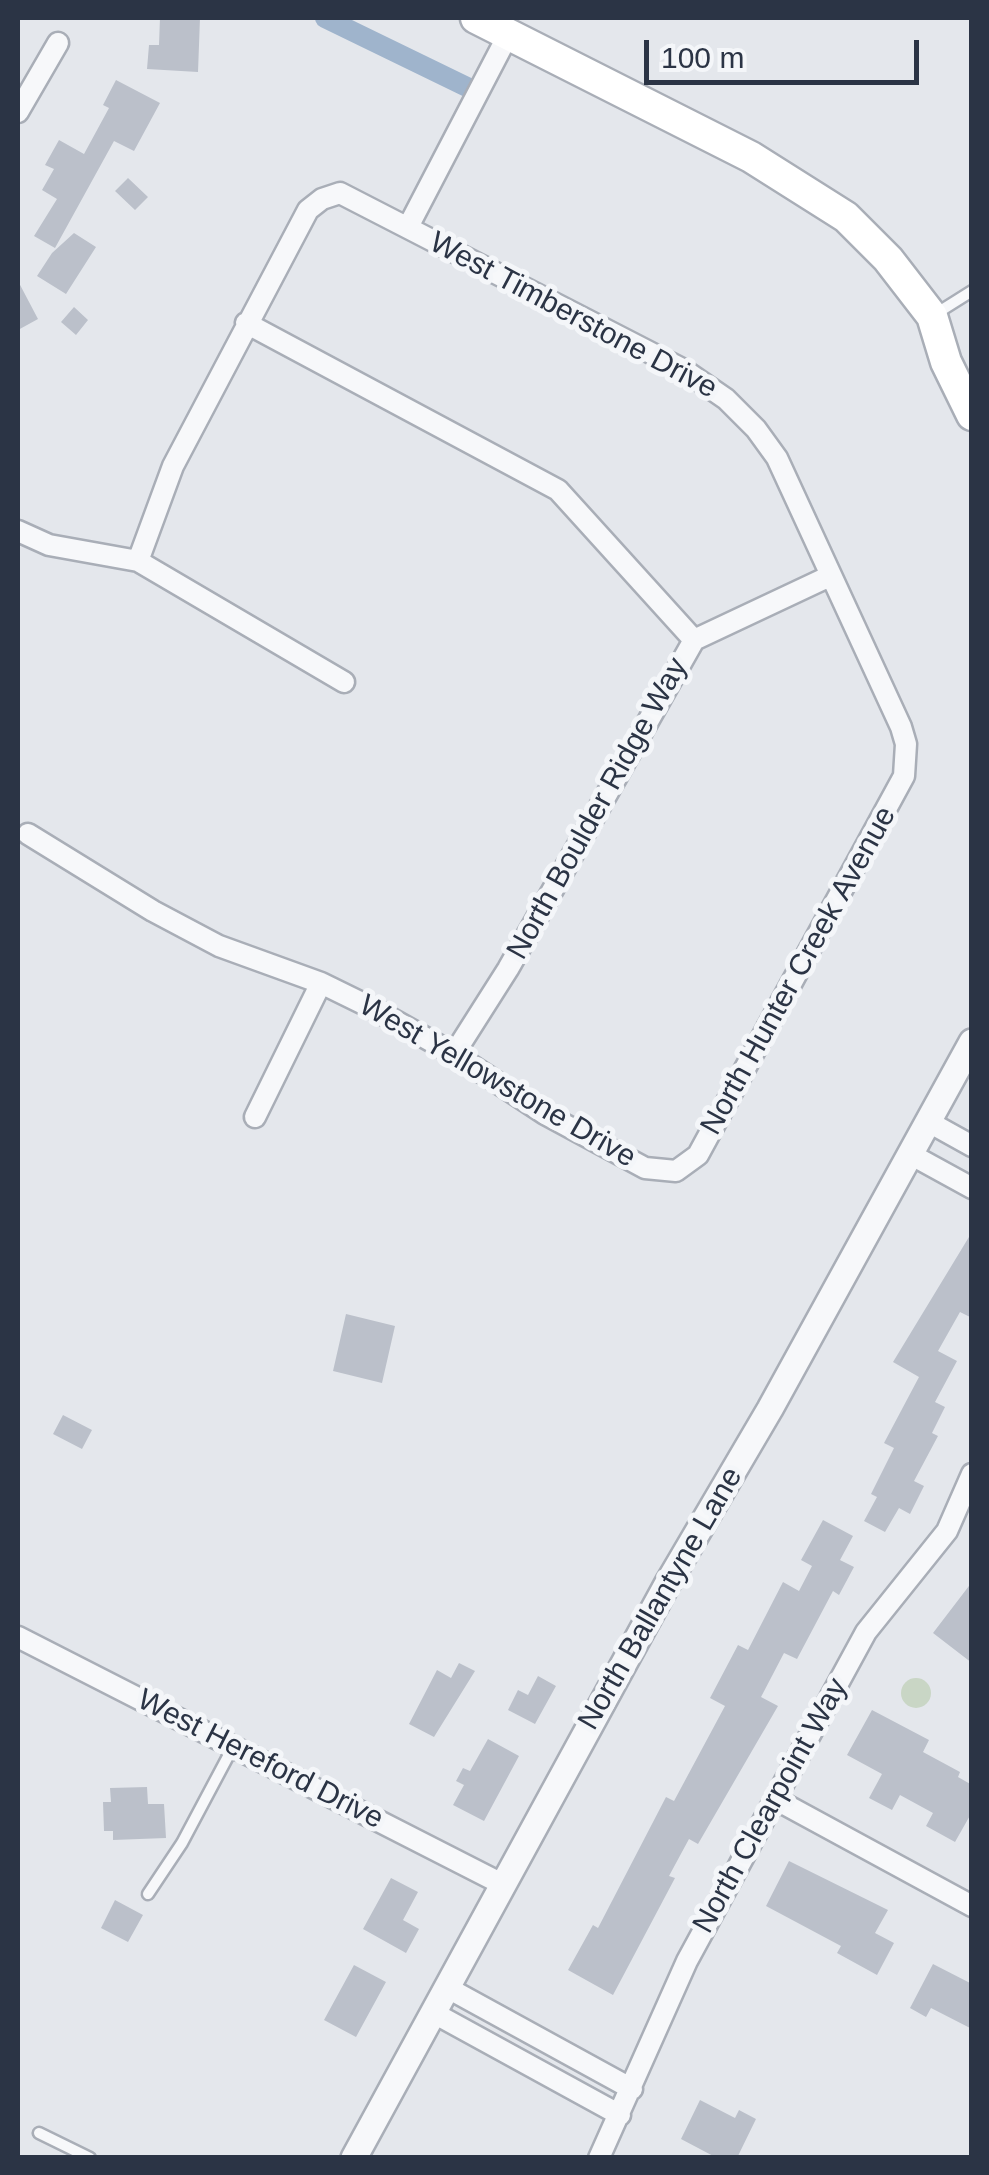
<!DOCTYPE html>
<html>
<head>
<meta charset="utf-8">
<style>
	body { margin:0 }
	#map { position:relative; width:989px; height:2175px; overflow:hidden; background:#e4e7ec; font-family:Arial,sans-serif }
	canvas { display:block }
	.frame { position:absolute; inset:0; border:20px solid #2b3445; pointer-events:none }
	.scale { position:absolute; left:644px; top:40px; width:275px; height:45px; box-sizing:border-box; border:5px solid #2b3445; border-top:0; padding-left:12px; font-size:30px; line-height:35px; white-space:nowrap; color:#2b3445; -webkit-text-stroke:8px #f4f6f9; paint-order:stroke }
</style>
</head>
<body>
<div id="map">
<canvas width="989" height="2175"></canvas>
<div class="frame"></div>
<div class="scale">100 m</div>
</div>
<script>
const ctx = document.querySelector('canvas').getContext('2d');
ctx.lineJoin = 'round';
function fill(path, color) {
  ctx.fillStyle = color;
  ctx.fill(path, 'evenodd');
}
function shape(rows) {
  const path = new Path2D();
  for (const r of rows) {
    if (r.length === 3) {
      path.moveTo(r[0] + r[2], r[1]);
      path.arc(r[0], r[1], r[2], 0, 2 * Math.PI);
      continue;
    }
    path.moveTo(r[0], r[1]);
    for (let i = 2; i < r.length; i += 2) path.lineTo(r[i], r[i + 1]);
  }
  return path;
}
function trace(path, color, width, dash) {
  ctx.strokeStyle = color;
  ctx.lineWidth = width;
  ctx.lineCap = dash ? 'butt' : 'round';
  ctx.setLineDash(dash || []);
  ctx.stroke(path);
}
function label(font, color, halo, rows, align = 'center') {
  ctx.font = font + ' Arial,sans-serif';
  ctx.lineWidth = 10;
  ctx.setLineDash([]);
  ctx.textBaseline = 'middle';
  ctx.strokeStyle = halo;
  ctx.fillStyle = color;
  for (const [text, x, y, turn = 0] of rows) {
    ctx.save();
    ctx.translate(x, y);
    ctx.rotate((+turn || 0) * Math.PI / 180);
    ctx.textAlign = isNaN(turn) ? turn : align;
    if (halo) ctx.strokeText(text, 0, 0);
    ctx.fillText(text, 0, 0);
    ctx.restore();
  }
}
fill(shape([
	[916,1693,15]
]), '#c9d6c5');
trace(shape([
	[325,18,469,88]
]), '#9fb4cc', 20);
fill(shape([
	[160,18,200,18,198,72,147,69,149,45,159,45],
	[116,80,160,103,134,151,114,141,55,248,34,236,57,199,42,190,54,169,45,165,59,140,84,154,109,108,103,105],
	[128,178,148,197,135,210,115,191],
	[74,233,96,247,66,294,37,276,52,253],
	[18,281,38,319,18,330],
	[74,307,88,320,76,335,61,322],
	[972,1232,972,1318,960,1312,938,1351,957,1361,935,1402,945,1407,932,1433,938,1436,914,1481,924,1486,910,1514,899,1508,885,1532,864,1521,877,1497,871,1494,894,1448,884,1443,919,1377,893,1362],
	[346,1314,395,1326,382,1383,333,1371],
	[63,1415,92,1430,82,1449,53,1434],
	[823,1520,853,1536,840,1560,854,1567,839,1595,833,1591,797,1659,784,1653,761,1697,778,1706,698,1844,689,1839,669,1876,675,1878,613,1995,568,1970,593,1925,598,1928,666,1797,674,1801,725,1706,710,1698,738,1645,748,1650,783,1582,799,1591,812,1566,801,1560],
	[972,1582,972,1663,933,1633],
	[459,1663,475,1671,434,1737,409,1724,437,1670,451,1678],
	[538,1676,556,1686,535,1724,508,1710,518,1690,528,1695],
	[872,1710,929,1740,923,1752,960,1772,958,1777,972,1785,972,1812,955,1842,926,1826,933,1813,900,1795,892,1810,869,1798,882,1774,847,1755],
	[488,1739,519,1756,484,1821,453,1805,464,1785,456,1781,463,1768,470,1771],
	[147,1787,148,1804,164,1804,166,1838,113,1840,113,1831,104,1831,103,1802,111,1802,110,1788],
	[789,1861,888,1910,875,1933,894,1943,877,1975,837,1953,841,1946,766,1906],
	[391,1878,418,1892,403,1920,419,1929,406,1953,363,1929],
	[115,1900,143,1915,128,1942,101,1928],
	[933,1964,972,1984,972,2029,931,2008,926,2017,910,2008],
	[354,1965,386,1982,356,2037,324,2020],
	[700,2100,735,2118,739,2110,756,2119,737,2158,717,2158,681,2139]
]), '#bbc0ca');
const service = shape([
	[937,313,972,291],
	[148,1894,182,1843,233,1747],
	[39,2133,90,2158]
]);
const minor = shape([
	[18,112,58,43],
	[408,227,508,35],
	[246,323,558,490,694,640],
	[18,531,49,545,138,561,344,682],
	[28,834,153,911,219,946,321,983,374,1009,454,1054,545,1114,645,1168,676,1171,698,1155,904,776,906,744,901,727,777,458,756,429,726,399,684,370,340,193,322,199,308,210,173,466,138,561],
	[454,1054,508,969,694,640,830,576],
	[255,1117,321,983],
	[927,1121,972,1146],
	[910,1154,972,1188],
	[18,1637,502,1884],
	[775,1799,972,1906],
	[446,1987,632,2089],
	[432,2012,620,2115],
	[599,2158,687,1961,866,1632,947,1531,972,1474]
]);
const tertiary = shape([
	[354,2158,669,1581,770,1409,972,1042]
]);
const secondary = shape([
	[476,18,751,157,846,217,888,259,932,316,946,362,972,415]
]);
trace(service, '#a9aeb7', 15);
trace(minor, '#a9aeb7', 25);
trace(tertiary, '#a9aeb7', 30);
trace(secondary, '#a9aeb7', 35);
trace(service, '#f7f8fa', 10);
trace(minor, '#f7f8fa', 20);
trace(tertiary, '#f7f8fa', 25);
trace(secondary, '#fff', 30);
label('30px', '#2b3445', '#f4f6f9', [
	["West Timberstone Drive",573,316,28],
	["North Boulder Ridge Way",598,809,-61],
	["North Hunter Creek Avenue",799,971,-61],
	["West Yellowstone Drive",497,1082,30],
	["North Ballantyne Lane",661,1599,-60],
	["West Hereford Drive",260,1760,27],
	["North Clearpoint Way",771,1806,-61]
]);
</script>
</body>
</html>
